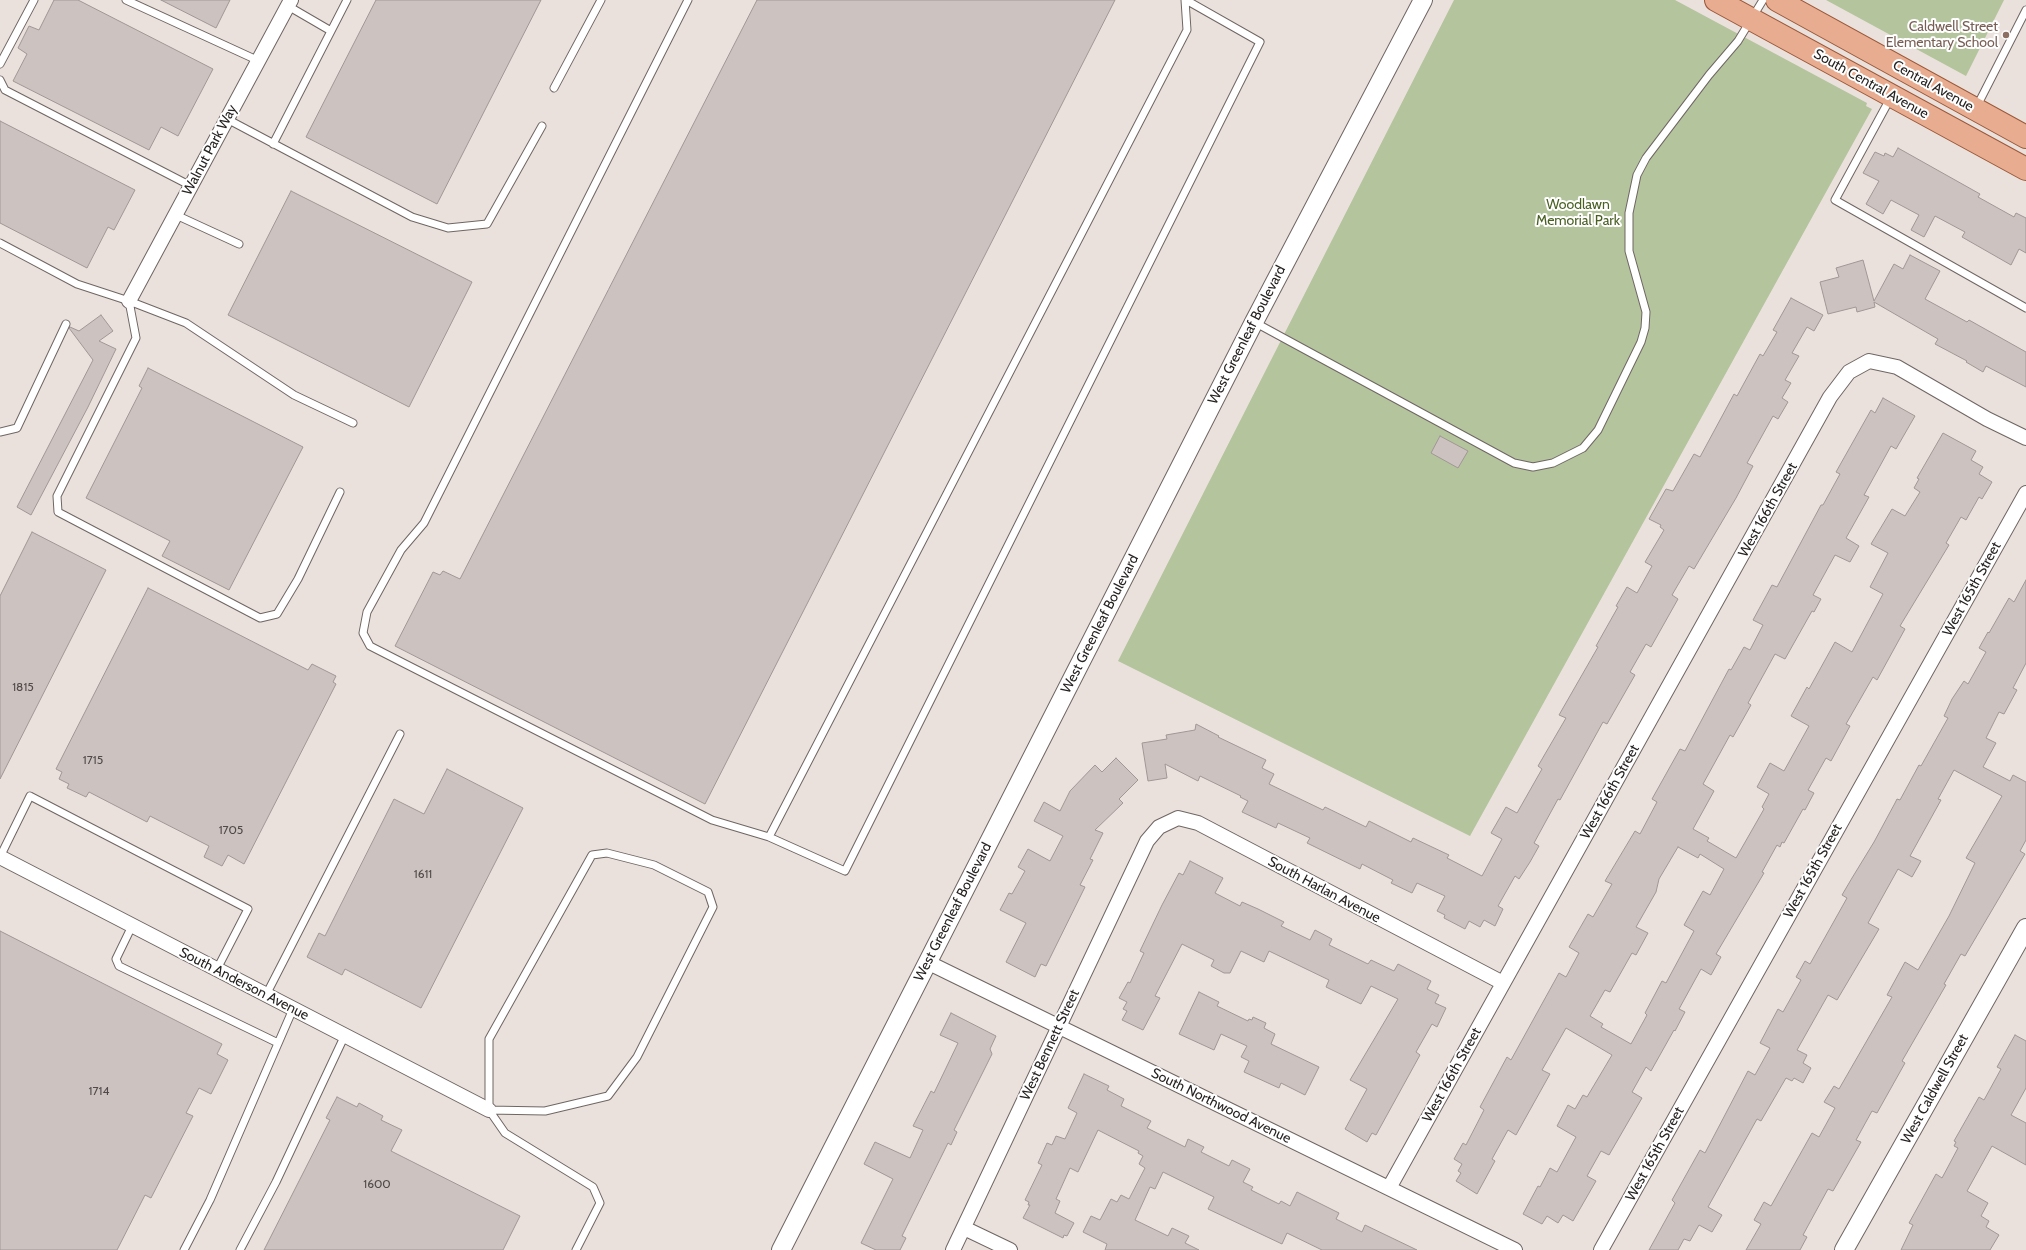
<!DOCTYPE html>
<html>
<head>
<meta charset="utf-8">
<style>
	body { margin:0 }
	canvas { display:block; background:#eae1dc }
</style>
</head>
<body>
<canvas width="2026" height="1250"></canvas>
<script>
const ctx = document.querySelector('canvas').getContext('2d');
ctx.lineJoin = 'round';
function fill(path, color) {
  ctx.fillStyle = color;
  ctx.fill(path, 'evenodd');
}
function shape(rows) {
  const path = new Path2D();
  for (const r of rows) {
    path.moveTo(r[0], r[1]);
    for (let i = 2; i < r.length; i += 2) path.lineTo(r[i], r[i + 1]);
  }
  return path;
}
function trace(path, color, width, dash) {
  ctx.strokeStyle = color;
  ctx.lineWidth = width;
  ctx.lineCap = dash ? 'butt' : 'round';
  ctx.setLineDash(dash || []);
  ctx.stroke(path);
}
function label(font, color, halo, rows, align = 'center') {
  ctx.font = font + ' Cabin,sans-serif';
  ctx.lineWidth = 4;
  ctx.setLineDash([]);
  ctx.textBaseline = 'middle';
  ctx.strokeStyle = halo;
  ctx.fillStyle = color;
  for (const [text, x, y, turn = 0] of rows) {
    ctx.save();
    ctx.translate(x, y);
    ctx.rotate((+turn || 0) * Math.PI / 180);
    ctx.textAlign = isNaN(turn) ? turn : align;
    if (halo) ctx.strokeText(text, 0, 0);
    ctx.fillText(text, 0, 0);
    ctx.restore();
  }
}
fill(shape([
	[1454,0,1675,0,1867,103,1866,106,1872,109,1470,836,1118,661],
	[1826,0,2004,0,1966,76]
]), '#b4c49d');
const building = shape([
	[54,0,78,0,213,69,178,136,161,127,149,150,13,81,27,54,18,48,29,26,39,30,54,0],
	[161,0,230,0,216,28,161,0],
	[376,0,541,0,437,204,306,137,376,0],
	[757,0,1115,0,705,804,395,646,433,572,440,575,443,571,460,579,757,0],
	[0,121,135,190,114,230,108,227,87,268,0,223,0,121],
	[1898,148,1980,194,1978,197,2014,217,2016,213,2026,218,2026,253,2019,249,2011,265,1962,237,1965,232,1935,216,1924,237,1911,230,1919,215,1891,200,1883,214,1866,204,1879,181,1863,173,1875,152,1884,156,1885,153,1893,157,1898,148],
	[291,191,472,282,409,407,228,315,291,191],
	[1910,255,1940,271,1925,299,1967,322,1969,320,2026,352,2026,387,1986,366,1983,372,1966,362,1967,361,1935,344,1938,339,1874,302,1875,307,1857,312,1856,307,1828,314,1820,282,1839,277,1836,268,1863,260,1874,301,1894,264,1903,269,1910,255],
	[1791,298,1823,315,1814,331,1807,327,1792,353,1799,356,1785,380,1791,383,1782,398,1788,402,1778,419,1773,416,1747,463,1753,466,1736,498,1694,569,1689,566,1672,595,1678,599,1651,647,1646,644,1630,672,1635,675,1607,724,1603,722,1560,800,1558,799,1534,843,1539,846,1530,862,1519,879,1515,876,1498,906,1503,909,1495,926,1484,920,1480,927,1469,921,1465,929,1444,918,1445,915,1437,911,1445,896,1417,883,1412,893,1391,883,1393,880,1362,864,1360,869,1307,843,1310,838,1278,823,1276,828,1242,812,1248,801,1240,797,1241,796,1200,776,1198,781,1165,764,1167,778,1148,781,1142,743,1167,739,1166,735,1195,730,1196,724,1219,736,1218,737,1266,760,1262,768,1274,774,1269,784,1323,810,1325,807,1366,827,1369,821,1411,842,1413,838,1449,855,1447,858,1482,876,1502,839,1491,833,1506,807,1517,813,1542,769,1538,766,1566,718,1559,715,1598,647,1596,646,1618,607,1616,606,1627,587,1637,593,1652,566,1645,562,1664,530,1660,527,1661,525,1649,519,1666,489,1673,491,1694,454,1700,457,1734,394,1737,396,1760,354,1763,356,1777,332,1773,330,1791,298],
	[101,315,113,331,99,341,116,349,88,407,31,515,17,507,93,360,69,328,70,327,79,331,101,315],
	[148,368,303,447,229,590,162,556,170,541,86,498,142,388,139,386,148,368],
	[1883,398,1915,416,1896,449,1891,446,1864,495,1869,497,1846,538,1859,546,1850,562,1835,555,1813,595,1821,599,1814,612,1812,611,1785,659,1775,654,1748,703,1751,705,1733,737,1730,735,1703,784,1714,791,1693,829,1709,838,1707,841,1736,858,1764,809,1762,807,1769,794,1757,787,1770,763,1784,771,1809,726,1791,716,1807,687,1809,689,1835,642,1852,652,1883,594,1870,587,1888,553,1871,544,1892,509,1905,516,1920,492,1914,488,1919,479,1917,478,1943,433,1976,451,1971,460,1983,467,1979,474,1992,482,1982,499,1979,497,1966,520,1961,517,1946,543,1949,545,1900,626,1905,629,1877,680,1873,677,1846,724,1850,726,1831,761,1826,758,1808,790,1814,793,1805,810,1803,809,1784,843,1782,842,1780,847,1777,845,1762,872,1764,873,1716,954,1721,957,1711,975,1701,969,1679,1009,1685,1012,1675,1031,1674,1030,1651,1071,1646,1067,1632,1092,1642,1098,1609,1155,1601,1151,1587,1176,1596,1181,1573,1221,1563,1215,1558,1223,1547,1216,1542,1224,1523,1214,1538,1186,1540,1187,1550,1168,1557,1172,1576,1137,1557,1126,1568,1105,1575,1109,1583,1095,1587,1097,1612,1055,1566,1028,1542,1070,1550,1074,1516,1135,1508,1130,1492,1159,1495,1161,1477,1194,1456,1181,1461,1173,1458,1171,1462,1164,1454,1159,1463,1143,1466,1145,1484,1110,1480,1107,1507,1057,1511,1060,1559,973,1566,977,1579,953,1569,947,1588,914,1593,917,1612,884,1605,881,1635,831,1640,834,1657,802,1652,799,1680,749,1685,751,1729,669,1731,670,1744,647,1750,650,1763,625,1753,620,1772,585,1777,587,1821,505,1823,505,1840,474,1836,472,1871,410,1875,413,1883,398],
	[1678,847,1698,858,1700,854,1724,869,1710,895,1703,891,1684,925,1694,931,1666,983,1662,981,1645,1013,1647,1015,1631,1044,1601,1027,1603,1024,1590,1016,1605,990,1610,992,1632,953,1636,955,1648,933,1636,927,1656,892,1659,879,1678,847],
	[1440,436,1468,451,1458,468,1431,453,1440,436],
	[32,532,106,570,0,779,0,596,32,532],
	[2026,580,2026,663,2013,688,2017,690,2004,714,1999,712,1986,738,1996,743,1983,767,2010,781,2013,775,2026,782,2026,840,2020,851,2025,854,1965,956,1961,954,1944,984,1946,985,1902,1061,1905,1063,1877,1113,1872,1111,1856,1140,1861,1142,1833,1191,1828,1189,1803,1235,1807,1237,1800,1250,1746,1250,1761,1224,1754,1220,1764,1202,1771,1206,1812,1133,1819,1137,1835,1108,1824,1102,1834,1086,1839,1089,1892,997,1887,995,1905,962,1918,970,1949,916,1975,863,1966,858,2002,796,1954,770,1938,799,1941,800,1910,856,1921,861,1912,877,1898,869,1868,923,1879,929,1837,1000,1828,995,1797,1050,1807,1055,1803,1063,1811,1068,1803,1083,1794,1078,1792,1081,1786,1078,1761,1121,1757,1119,1708,1207,1722,1215,1712,1232,1699,1225,1690,1241,1684,1239,1678,1250,1649,1250,1675,1203,1672,1200,1700,1150,1705,1153,1748,1071,1755,1075,1770,1048,1760,1043,1778,1009,1783,1012,1801,980,1796,977,1805,961,1810,964,1847,898,1842,895,1852,878,1874,842,1895,803,1897,799,1900,800,1919,765,1921,766,1948,718,1944,716,1952,699,1964,681,1968,684,1986,652,1979,648,1988,632,1989,633,2009,598,2014,602,2026,580],
	[148,588,308,670,312,664,336,676,333,682,336,684,244,864,228,855,222,866,204,857,209,846,150,816,147,822,89,792,86,797,67,788,69,784,59,779,62,772,56,769,148,588],
	[1116,758,1138,780,1119,799,1123,803,1095,830,1103,833,1090,859,1093,860,1080,885,1085,887,1046,966,1041,964,1035,977,1006,962,1026,923,1000,910,1009,893,1012,894,1025,871,1018,867,1028,849,1050,861,1063,836,1034,821,1044,802,1060,811,1070,791,1095,765,1102,772,1116,758],
	[447,769,523,808,421,1008,345,969,342,975,307,957,319,933,325,936,394,799,424,814,447,769],
	[1190,861,1223,878,1215,893,1240,906,1242,902,1258,909,1284,922,1281,926,1310,940,1315,930,1332,939,1329,945,1368,964,1371,960,1394,971,1398,964,1431,981,1427,989,1439,995,1435,1003,1446,1008,1437,1027,1432,1024,1416,1052,1420,1055,1376,1135,1372,1133,1367,1142,1345,1129,1367,1089,1350,1080,1398,999,1371,986,1361,1004,1326,987,1329,980,1269,951,1264,962,1241,951,1230,973,1224,973,1211,966,1214,960,1182,944,1155,996,1160,998,1143,1030,1122,1020,1127,1011,1123,1009,1127,1002,1119,998,1128,982,1130,983,1144,953,1140,951,1162,905,1179,873,1183,875,1190,861],
	[0,931,222,1044,217,1054,228,1060,211,1094,199,1088,186,1113,193,1116,151,1198,145,1195,117,1250,0,1250,0,931],
	[1199,992,1219,1002,1217,1006,1248,1021,1249,1019,1252,1020,1253,1017,1266,1023,1264,1028,1275,1034,1271,1044,1319,1067,1305,1095,1281,1083,1279,1088,1244,1072,1249,1061,1241,1057,1247,1046,1221,1034,1214,1050,1179,1034,1199,992],
	[951,1013,996,1036,990,1049,992,1054,954,1130,957,1132,951,1145,948,1143,902,1236,906,1238,900,1250,876,1250,861,1243,893,1179,864,1164,875,1142,910,1158,923,1130,913,1126,931,1091,934,1093,958,1043,940,1035,951,1013],
	[2015,1035,2026,1041,2026,1088,2011,1115,2026,1123,2026,1165,1992,1146,1967,1191,1988,1203,1981,1216,1989,1221,1986,1227,1999,1235,1990,1250,1901,1250,1913,1225,1909,1223,1936,1174,1942,1178,1958,1148,1954,1146,1956,1142,1954,1141,1979,1097,1984,1100,2001,1069,1997,1067,2015,1035],
	[1084,1074,1109,1086,1107,1090,1124,1099,1121,1106,1151,1121,1147,1128,1185,1147,1188,1139,1204,1147,1201,1152,1229,1166,1232,1160,1250,1169,1243,1182,1253,1187,1251,1190,1279,1204,1281,1201,1290,1206,1297,1192,1339,1213,1336,1219,1362,1232,1365,1225,1417,1250,1322,1250,1287,1233,1282,1244,1208,1209,1214,1197,1163,1172,1155,1189,1150,1187,1135,1220,1168,1236,1172,1228,1189,1236,1185,1243,1199,1250,1105,1250,1107,1244,1083,1232,1091,1216,1100,1220,1111,1199,1117,1202,1121,1195,1129,1199,1145,1168,1139,1164,1143,1156,1138,1153,1139,1151,1098,1130,1078,1172,1070,1168,1056,1199,1060,1201,1055,1213,1074,1223,1067,1236,1064,1235,1063,1238,1023,1218,1030,1205,1028,1205,1029,1202,1025,1200,1042,1165,1038,1163,1047,1143,1052,1145,1056,1136,1065,1139,1077,1113,1068,1108,1084,1074],
	[337,1097,357,1107,359,1103,383,1116,381,1120,402,1130,391,1151,520,1216,503,1250,264,1250,330,1120,326,1118,337,1097]
]);
fill(building, '#ccc2c0');
trace(building, '#a19796', 1);
const service = shape([
	[126,0,259,61],
	[688,0,424,523,401,550,367,612,363,633,370,646,712,820,769,837,1187,30,1185,0],
	[288,6,331,31],
	[0,64,34,0],
	[0,80,5,90,191,186],
	[554,88,601,0],
	[1891,97,1835,200,2026,308],
	[1976,108,2026,10],
	[227,119,412,217,448,228,487,224,542,126],
	[273,144,347,0],
	[176,215,239,244],
	[0,243,77,284,129,301,186,323,294,395,353,423],
	[129,301,136,338,57,496,58,512,260,618,277,614,298,579,340,492],
	[1254,322,1514,463,1533,467,1553,463,1583,448,1598,430,1641,342,1645,328,1646,312,1629,251,1629,213,1637,175,1646,158,1709,75,1738,41,1763,0],
	[0,432,17,428,66,324],
	[769,837,845,871,1260,42,1186,0],
	[0,857,30,796,248,909,217,969],
	[132,926,116,959,119,966,278,1043],
	[266,995,400,734],
	[489,1110,545,1111,608,1096,637,1057,713,907,708,892,654,865,607,853,592,855,489,1039,489,1110,505,1133,593,1187,600,1203,576,1250],
	[184,1250,210,1200,293,1009],
	[240,1250,276,1182,345,1035]
]);
const minor = shape([
	[129,301,291,0],
	[0,857,489,1110],
	[927,962,1515,1250],
	[1389,1188,1830,397,1849,372,1869,361,1897,367,1987,419,2026,438],
	[964,1228,1010,1250],
	[953,1250,1147,841,1159,827,1178,818,1198,823,1503,983],
	[1601,1250,2026,493]
]);
const tertiary = shape([
	[781,1250,1254,322,1423,0],
	[1844,1250,2026,928]
]);
const primary = shape([
	[1716,0,2026,169],
	[1777,0,2026,137]
]);
trace(service, '#6f6663', 9);
trace(minor, '#6f6663', 16);
trace(tertiary, '#6f6663', 20);
trace(primary, '#9b5839', 24);
trace(service, '#fff', 7);
trace(minor, '#fff', 14);
trace(tertiary, '#fff', 18);
trace(primary, '#e8ac90', 22);
for (const [x, y, r, color] of [
	[2006,35,4,"#8d6e63"]
]) {
  const dot = new Path2D();
  dot.arc(x, y, r, 0, 2 * Math.PI);
  ctx.fillStyle = color;
  ctx.fill(dot);
  trace(dot, '#fff', 1.5);
}
label('12px', '#504b4a', null, [
	["1815",23,687],
	["1715",93,760],
	["1705",231,830],
	["1611",423,874],
	["1714",99,1091],
	["1600",377,1184]
]);
label('14px', '#785e54', '#fff', [
	["Caldwell Street",1998,27],
	["Elementary School",1998,43]
], 'right');
label('14px', '#272322', '#fff', [
	["South Central Avenue",1871,84,29],
	["Central Avenue",1933,86,29],
	["Walnut Park Way",210,150,-62],
	["West Greenleaf Boulevard",1247,335,-63],
	["West 166th Street",1768,510,-61],
	["West 165th Street",1972,589,-61],
	["West Greenleaf Boulevard",1100,624,-63],
	["West 166th Street",1610,792,-61],
	["West 165th Street",1813,871,-61],
	["South Harlan Avenue",1324,890,28],
	["West Greenleaf Boulevard",953,912,-63],
	["South Anderson Avenue",244,984,27],
	["West Bennett Street",1050,1045,-65],
	["West 166th Street",1452,1075,-61],
	["West Caldwell Street",1935,1089,-61],
	["South Northwood Avenue",1221,1106,26],
	["West 165th Street",1655,1154,-61]
]);
label('14px', '#4a6023', '#fff', [
	["Woodlawn",1578,205],
	["Memorial Park",1578,221]
]);
</script>
</body>
</html>
